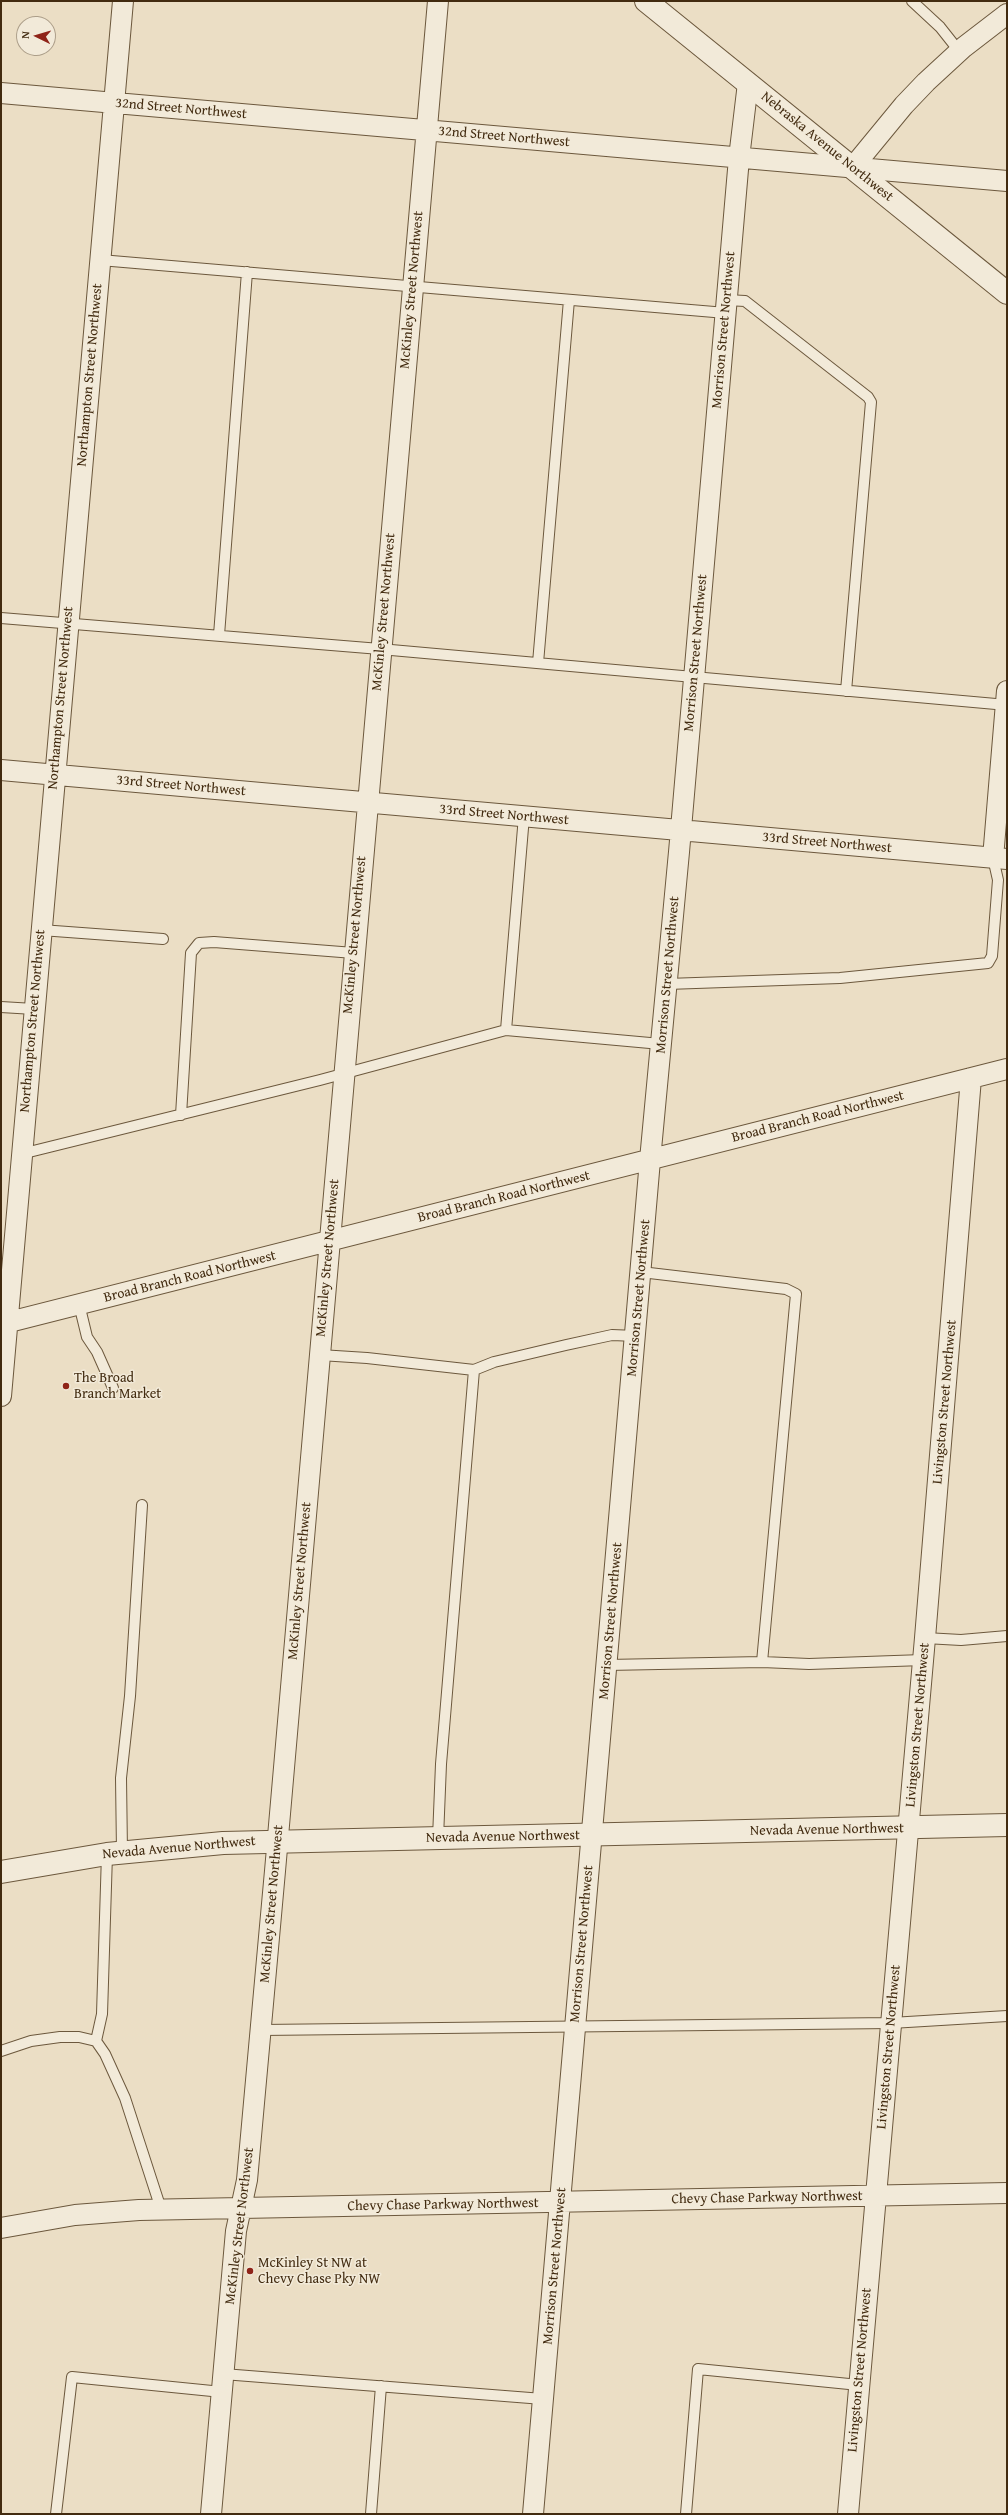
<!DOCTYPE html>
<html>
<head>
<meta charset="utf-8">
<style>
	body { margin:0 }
	#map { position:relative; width:1008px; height:2515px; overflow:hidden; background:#ebdec5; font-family:"Gentium Book Plus",serif }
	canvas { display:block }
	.frame { position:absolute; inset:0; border:2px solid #422b10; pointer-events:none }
	.north { position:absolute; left:16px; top:16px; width:40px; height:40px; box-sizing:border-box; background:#f2ead9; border:1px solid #ac9e89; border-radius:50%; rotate:275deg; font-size:11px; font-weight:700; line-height:16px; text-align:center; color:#422b10 }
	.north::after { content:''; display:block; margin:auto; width:14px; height:18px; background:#8f2418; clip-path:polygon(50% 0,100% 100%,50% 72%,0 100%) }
</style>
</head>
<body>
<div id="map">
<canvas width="1008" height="2515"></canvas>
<div class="frame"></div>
<div class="north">N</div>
</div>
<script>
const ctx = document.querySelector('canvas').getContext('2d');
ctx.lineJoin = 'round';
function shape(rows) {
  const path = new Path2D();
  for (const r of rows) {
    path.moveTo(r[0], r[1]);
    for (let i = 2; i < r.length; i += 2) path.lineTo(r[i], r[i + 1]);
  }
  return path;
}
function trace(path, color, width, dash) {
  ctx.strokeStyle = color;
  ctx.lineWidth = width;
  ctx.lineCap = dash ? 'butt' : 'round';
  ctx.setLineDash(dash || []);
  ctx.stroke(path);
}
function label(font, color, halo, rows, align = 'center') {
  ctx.font = font + ' "Gentium Book Plus",serif';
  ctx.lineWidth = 3;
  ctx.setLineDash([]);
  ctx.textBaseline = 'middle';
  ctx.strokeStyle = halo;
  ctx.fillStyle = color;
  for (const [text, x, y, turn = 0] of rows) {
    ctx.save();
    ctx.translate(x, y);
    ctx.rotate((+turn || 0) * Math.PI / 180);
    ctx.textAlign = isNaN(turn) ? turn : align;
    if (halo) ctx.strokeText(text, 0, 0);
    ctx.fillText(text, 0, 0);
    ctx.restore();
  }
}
const service = shape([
	[912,1,940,27,959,51],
	[100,260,726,313],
	[727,300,745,301,868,397,871,402,846,691],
	[1,618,380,649,1007,705],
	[219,635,247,272],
	[538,663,569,300],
	[41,930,163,939],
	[667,984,840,978,988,963,992,956,998,880,993,858],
	[1,1007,34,1009],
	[506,1030,524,816],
	[181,1115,191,953,199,943,214,942,354,953],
	[21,1154,320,1080,506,1030,661,1044],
	[79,1304,87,1337,97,1352,113,1388],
	[320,1355,367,1358,474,1370],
	[925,1638,961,1640,1007,1636],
	[762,1662,809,1664,923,1660],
	[607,1665,762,1662,796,1294,786,1289,641,1272],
	[438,1838,441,1764,474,1370,494,1362,566,1345,612,1335,636,1336],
	[122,1852,121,1778,130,1696,142,1505],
	[261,2030,891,2023,1007,2016],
	[96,2041,102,2014,107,1854],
	[1,2051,31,2041,60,2037,79,2037,96,2041,105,2054,125,2098,161,2209],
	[223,2374,543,2399],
	[56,2514,72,2377,222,2392],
	[371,2514,381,2386],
	[686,2514,698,2369,859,2385]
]);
const minor = shape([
	[1,93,1007,181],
	[853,167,904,105,926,82,964,47,1007,14],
	[1,770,1007,859],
	[993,858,1007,691],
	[1,1324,1007,1069],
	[1,1396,123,1],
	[1,2228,75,2215,139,2210,1007,2193],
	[211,2514,236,2231,247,2180,275,1871,438,1],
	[533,2514,650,1160,679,852,739,158,748,83],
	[848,2514,925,1638,971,1078]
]);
const tertiary = shape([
	[646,1,1007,293],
	[1,1872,107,1854,223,1843,1007,1825]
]);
trace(service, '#6c583d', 12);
trace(minor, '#6c583d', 22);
trace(tertiary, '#6c583d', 24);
trace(service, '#f2ead9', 10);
trace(minor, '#f2ead9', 20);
trace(tertiary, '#f2ead9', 22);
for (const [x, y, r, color] of [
	[66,1386,4,"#8f2418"],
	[250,2271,4,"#8f2418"]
]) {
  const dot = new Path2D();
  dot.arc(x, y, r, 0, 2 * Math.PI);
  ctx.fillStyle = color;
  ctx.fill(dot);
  trace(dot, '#f2ead9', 1.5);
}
label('14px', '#422b10', '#f2ead9', [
	["32nd Street Northwest",181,109,5],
	["32nd Street Northwest",504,137,5],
	["Nebraska Avenue Northwest",827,147,39],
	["McKinley Street Northwest",412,290,-85],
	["Morrison Street Northwest",724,330,-85],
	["Northampton Street Northwest",90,375,-85],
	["McKinley Street Northwest",384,612,-85],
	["Morrison Street Northwest",696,653,-85],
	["Northampton Street Northwest",61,698,-85],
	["33rd Street Northwest",181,786,5],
	["33rd Street Northwest",504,815,5],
	["33rd Street Northwest",827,843,5],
	["McKinley Street Northwest",355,935,-85],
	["Morrison Street Northwest",668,975,-85],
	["Northampton Street Northwest",33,1021,-85],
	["Broad Branch Road Northwest",818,1117,-14],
	["Broad Branch Road Northwest",504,1197,-14],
	["McKinley Street Northwest",328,1258,-85],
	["Broad Branch Road Northwest",190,1277,-14],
	["Morrison Street Northwest",639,1298,-85],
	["Livingston Street Northwest",945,1402,-85],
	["McKinley Street Northwest",300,1581,-85],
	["Morrison Street Northwest",611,1621,-85],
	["Livingston Street Northwest",918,1725,-85],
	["Nevada Avenue Northwest",827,1830,-1],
	["Nevada Avenue Northwest",503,1837,-1],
	["Nevada Avenue Northwest",179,1848,-5],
	["McKinley Street Northwest",272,1904,-85],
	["Morrison Street Northwest",582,1944,-85],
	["Livingston Street Northwest",889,2047,-85],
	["Chevy Chase Parkway Northwest",767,2198,-1],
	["Chevy Chase Parkway Northwest",443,2205,-1],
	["McKinley Street Northwest",240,2226,-83],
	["Morrison Street Northwest",555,2266,-85],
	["Livingston Street Northwest",860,2370,-85]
]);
label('14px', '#422b10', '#f2ead9', [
	["The Broad",74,1378],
	["Branch Market",74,1394],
	["McKinley St NW at",258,2263],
	["Chevy Chase Pky NW",258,2279]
], 'left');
</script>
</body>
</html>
